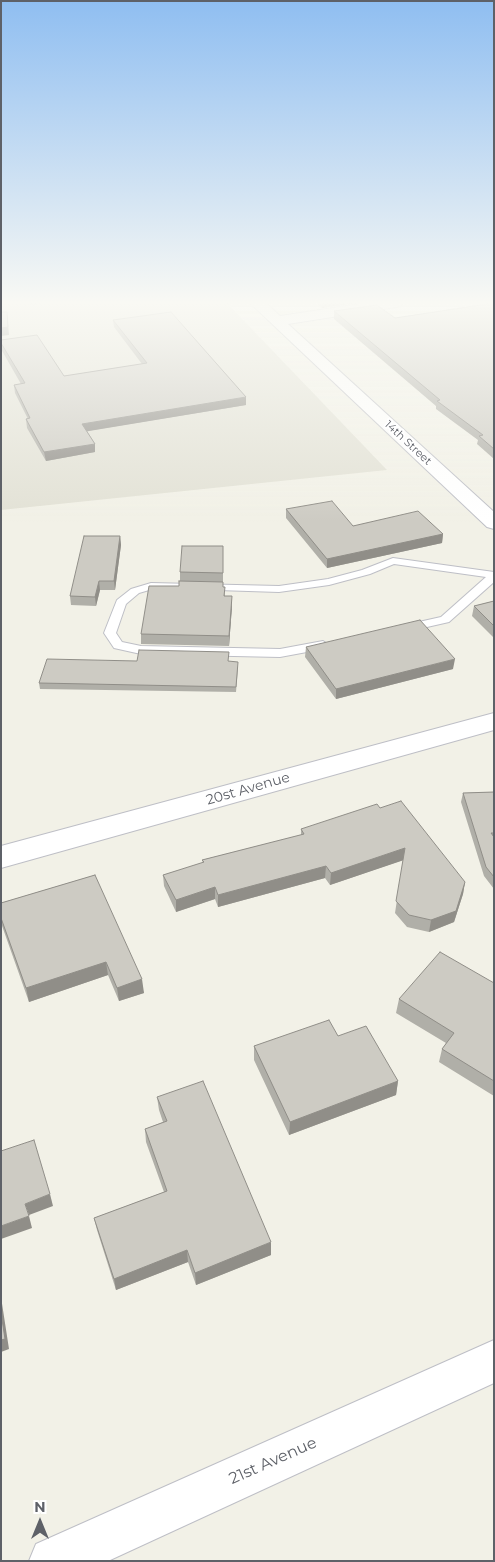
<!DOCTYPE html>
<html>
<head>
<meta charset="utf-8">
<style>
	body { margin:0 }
	#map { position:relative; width:495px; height:1562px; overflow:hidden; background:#f2f1e7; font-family:Montserrat,sans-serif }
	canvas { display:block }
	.frame { position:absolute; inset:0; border:2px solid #5e6168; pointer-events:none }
	.north { position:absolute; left:15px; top:1497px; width:50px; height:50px; -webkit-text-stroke:4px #fff; paint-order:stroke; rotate:0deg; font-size:14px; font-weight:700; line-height:20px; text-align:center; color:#5e6168 }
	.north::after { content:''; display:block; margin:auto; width:18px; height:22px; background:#5e6168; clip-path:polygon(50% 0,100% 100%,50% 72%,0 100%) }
</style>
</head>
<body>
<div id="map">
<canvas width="495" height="1562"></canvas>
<div class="frame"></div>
<div class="north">N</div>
</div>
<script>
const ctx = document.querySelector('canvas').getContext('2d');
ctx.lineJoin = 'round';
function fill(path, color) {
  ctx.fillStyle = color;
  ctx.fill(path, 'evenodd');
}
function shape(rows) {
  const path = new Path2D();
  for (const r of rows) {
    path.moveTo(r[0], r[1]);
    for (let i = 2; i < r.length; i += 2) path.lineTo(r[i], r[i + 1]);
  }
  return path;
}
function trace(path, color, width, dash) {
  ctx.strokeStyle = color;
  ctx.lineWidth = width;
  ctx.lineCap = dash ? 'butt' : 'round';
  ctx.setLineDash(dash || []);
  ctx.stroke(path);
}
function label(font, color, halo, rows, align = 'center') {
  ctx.font = font + ' Montserrat,sans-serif';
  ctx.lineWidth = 4;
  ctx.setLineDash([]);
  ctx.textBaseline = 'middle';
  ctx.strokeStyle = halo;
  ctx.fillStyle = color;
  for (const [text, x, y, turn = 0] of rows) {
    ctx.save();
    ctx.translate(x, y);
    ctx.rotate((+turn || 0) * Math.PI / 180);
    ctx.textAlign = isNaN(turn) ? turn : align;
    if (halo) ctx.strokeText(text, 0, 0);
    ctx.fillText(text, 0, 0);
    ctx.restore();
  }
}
fill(shape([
	[1,303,227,303,387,470,1,510]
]), '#e2e1d5');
const lane = shape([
	[393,558,494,572,494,582,449,622,405,632,401,630,399,628,401,626,441,617,486,577,394,564,370,574,329,585,279,592,156,588,139,593,126,604,116,633,122,642,141,646,280,649,323,641,329,645,323,649,280,657,141,654,114,648,104,633,117,600,131,589,151,583,279,586,328,579,362,570,393,558]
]);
const street = shape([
	[250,303,266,303,280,316,366,303,403,303,401,306,396,307,288,324,494,512,494,529,487,527,250,303],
	[494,713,494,730,1,868,1,846,494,713],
	[494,1340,494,1383,108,1561,29,1561,36,1544,494,1340]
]);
trace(lane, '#bebfc6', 2);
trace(street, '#bebfc6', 2);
fill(lane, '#fff');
fill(street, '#fff');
fill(shape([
	[316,303,353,303,322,308],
	[494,303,494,459,477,444,478,440,436,409,436,406,334,319,334,311,395,318],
	[113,320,246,405,87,431,95,444,95,452,46,461,27,428,26,419,28,419,15,393,14,385,21,384,1,349,1,340,64,376,142,364,114,327],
	[286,509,353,526,443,534,442,543,327,568,286,518],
	[120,536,121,545,115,590,100,590,96,606,71,605,70,596],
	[223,546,223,587,225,596,232,606,229,646,141,644,141,634,179,586,180,581,180,572],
	[494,601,494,638,472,616,474,606],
	[306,647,453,669,336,699,305,657],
	[137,661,228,661,238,667,236,692,40,689,39,683],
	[494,792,494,889,484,876,461,802,463,793],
	[380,808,465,882,463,894,454,922,429,932,407,927,395,913,403,860,330,885,325,878,218,907,215,899,176,912,164,886,163,875,203,863,202,860,301,835,301,829],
	[95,875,144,993,119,1001,108,975,29,1002,1,923,1,903],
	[494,983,494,1096,439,1062,442,1049,446,1043,396,1013,399,999],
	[338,1036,398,1081,396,1095,289,1135,254,1060,254,1046],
	[157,1097,271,1255,196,1285,188,1262,116,1290,97,1230,94,1218,164,1192,146,1142,145,1129,163,1122,159,1110]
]), '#b0afa8');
fill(shape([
	[30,303,47,303,31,305],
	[322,303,353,303,322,308],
	[7,312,9,335,1,336,1,328],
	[246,397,246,405,83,432,82,424],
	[95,444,95,452,46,461,44,452],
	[443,534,442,543,327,568,327,559],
	[120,536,121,545,115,590,114,581],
	[99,581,100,590,96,606,95,597],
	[232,596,232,606,229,646,229,636],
	[455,659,453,669,336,699,336,689],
	[405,848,404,860,330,885,331,873],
	[326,866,325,878,218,907,218,895],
	[465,882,463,894,454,922,429,932,431,920],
	[215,887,215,899,176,912,176,900],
	[106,962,108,975,29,1002,26,988],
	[142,979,144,993,119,1001,117,988],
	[398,1081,396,1095,289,1135,290,1122],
	[50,1194,53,1206,29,1215,25,1204],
	[29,1216,32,1228,1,1239,1,1226],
	[271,1242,271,1255,196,1285,195,1273],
	[187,1250,188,1262,116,1290,114,1279],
	[1,1297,9,1349,1,1352]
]), '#908e88');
const building = shape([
	[494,303,494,449,479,436,483,435,437,401,440,400,334,311,377,305,395,318,494,303],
	[1,312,7,312,8,327,1,328,1,312],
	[171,312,246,397,82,424,95,444,44,452,26,419,30,418,14,385,25,383,1,343,1,340,37,335,64,376,147,363,113,320,171,312],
	[332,501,353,526,418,511,443,534,327,559,286,509,332,501],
	[84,536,120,536,114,581,99,581,95,597,70,596,84,536],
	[182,546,223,546,223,573,180,572,182,546],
	[179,581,223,582,223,587,225,587,224,596,232,596,229,636,141,634,149,586,179,586,179,581],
	[494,601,494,626,474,606,494,601],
	[420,620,455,659,336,689,306,647,420,620],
	[139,650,229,652,228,661,238,662,236,687,39,683,47,659,137,661,139,650],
	[494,792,494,833,491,833,494,837,494,877,486,867,463,793,494,792],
	[401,801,465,882,456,911,431,920,409,915,396,901,405,848,331,873,326,866,218,895,215,887,176,900,163,875,204,862,202,860,304,834,301,829,377,804,380,808,401,801],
	[95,875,142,979,117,988,106,962,26,988,1,918,1,903,95,875],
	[440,952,494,983,494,1081,442,1049,454,1033,399,999,440,952],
	[329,1020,338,1036,366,1026,398,1081,290,1122,254,1046,329,1020],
	[203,1081,271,1242,195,1273,187,1250,114,1279,94,1218,167,1191,145,1129,167,1121,157,1097,203,1081],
	[34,1140,50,1194,25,1204,29,1216,1,1226,1,1151,34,1140],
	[1,1313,5,1339,1,1340,1,1313]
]);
fill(building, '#cdcbc3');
trace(building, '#908e88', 1);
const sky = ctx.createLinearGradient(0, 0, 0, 522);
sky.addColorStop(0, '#8fbef1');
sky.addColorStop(0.58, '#f9f9f4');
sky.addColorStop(1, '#f9f9f400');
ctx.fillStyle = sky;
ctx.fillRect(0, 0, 495, 522);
label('11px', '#5e6168', '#fff', [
	["14th Street",408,443,43]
]);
label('14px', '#5e6168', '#fff', [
	["20st Avenue",248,789,-16]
]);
label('16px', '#5e6168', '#fff', [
	["21st Avenue",273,1461,-24]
]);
</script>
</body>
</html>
